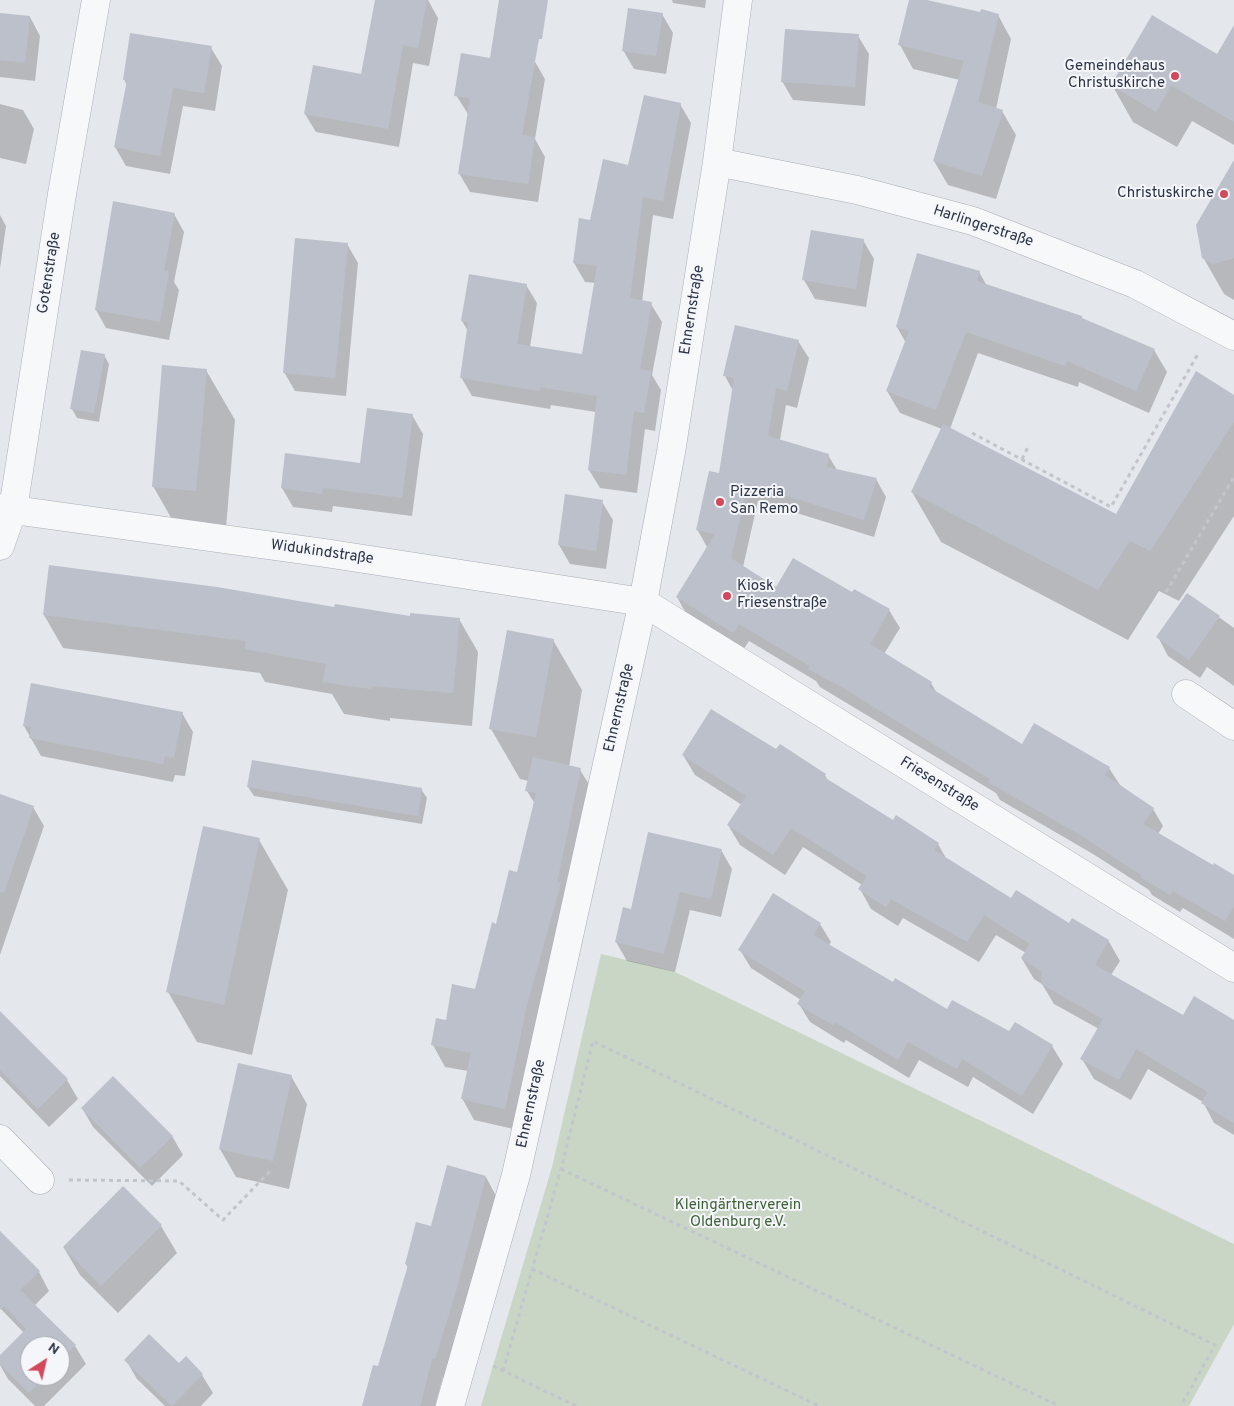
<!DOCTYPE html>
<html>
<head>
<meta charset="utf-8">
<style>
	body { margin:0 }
	#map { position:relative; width:1234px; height:1406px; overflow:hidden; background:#e4e7ec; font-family:Overpass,sans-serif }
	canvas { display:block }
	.north { position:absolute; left:20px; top:1336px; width:50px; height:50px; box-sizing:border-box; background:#f4f6f9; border:1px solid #a4a8b1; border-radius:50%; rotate:35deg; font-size:14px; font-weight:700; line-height:20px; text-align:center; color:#2b3445 }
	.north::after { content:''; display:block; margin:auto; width:18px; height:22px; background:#d1495b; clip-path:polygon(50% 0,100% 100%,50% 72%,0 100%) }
</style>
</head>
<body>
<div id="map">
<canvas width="1234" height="1406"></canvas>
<div class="north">N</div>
</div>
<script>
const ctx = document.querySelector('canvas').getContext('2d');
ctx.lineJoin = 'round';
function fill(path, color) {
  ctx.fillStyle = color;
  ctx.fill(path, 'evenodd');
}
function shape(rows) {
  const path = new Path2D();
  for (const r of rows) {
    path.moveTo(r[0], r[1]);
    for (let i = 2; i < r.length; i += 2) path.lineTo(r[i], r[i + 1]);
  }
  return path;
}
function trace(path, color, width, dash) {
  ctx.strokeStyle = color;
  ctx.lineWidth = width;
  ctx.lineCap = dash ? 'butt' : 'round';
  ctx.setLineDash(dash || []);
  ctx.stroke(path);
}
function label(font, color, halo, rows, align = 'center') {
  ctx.font = font + ' Overpass,sans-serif';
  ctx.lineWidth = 4;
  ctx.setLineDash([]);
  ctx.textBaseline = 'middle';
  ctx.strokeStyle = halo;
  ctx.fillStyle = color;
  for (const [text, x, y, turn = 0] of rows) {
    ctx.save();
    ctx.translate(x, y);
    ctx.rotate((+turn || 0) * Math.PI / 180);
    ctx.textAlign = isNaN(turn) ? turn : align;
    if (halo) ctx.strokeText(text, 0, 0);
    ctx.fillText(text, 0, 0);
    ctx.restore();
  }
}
fill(shape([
	[601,954,673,971,1234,1244,1234,1324,1189,1406,481,1406,552,1167]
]), '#c9d6c5');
fill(shape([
	[376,0,428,0,438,18,429,66,413,63,399,147,316,132,305,114,362,75],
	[672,0,706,0,705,8,673,3],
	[910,0,921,0,980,14,998,15,1011,39,996,109,1002,111,1016,135,996,199,948,185,934,161,960,80,913,69,900,45],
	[0,14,30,17,40,36,35,81,0,77],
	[662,14,673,33,666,74,634,69,623,50],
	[1234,27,1234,145,1192,121,1177,147,1133,122,1112,85,1217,55],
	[858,36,869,54,865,106,793,100,782,81],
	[211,48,222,66,215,111,183,106,170,174,126,166,115,147,127,86,124,79],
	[491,59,534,60,545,79,535,139,545,157,538,202,470,192,459,173,468,114,456,95],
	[0,104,23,110,34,129,26,164,0,158],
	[680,104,691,123,673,219,653,215,642,302,651,304,662,322,652,375,661,390,655,431,645,429,637,493,600,488,589,470,596,412,551,405,550,409,472,396,461,377,468,331,462,321,526,285,537,303,530,347,583,356,595,283,585,282,574,263,591,221,629,166],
	[1234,163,1234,300,1224,294,1203,257],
	[114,202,174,214,184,232,174,282,179,290,169,340,106,328,96,310],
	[0,215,6,226,0,269],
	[863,240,874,259,866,307,815,299,804,280],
	[347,244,358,263,346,396,295,391,284,372],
	[979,272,987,286,1083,319,1154,350,1167,372,1149,413,1079,382,1078,387,978,353,950,429,1117,515,1234,396,1234,516,1179,601,1159,591,1128,640,941,542,912,492,942,429,900,413,887,391,906,343,897,327],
	[798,341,809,358,797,408,786,405,780,440,828,455,837,470,876,479,886,497,874,537,758,501,743,567,777,588,852,594,889,610,900,628,884,654,931,683,937,693,1023,746,1109,768,1120,785,1153,809,1163,826,1158,834,1213,867,1234,876,1234,939,1183,908,1180,912,1152,895,1149,890,1093,854,1000,800,996,793,820,687,816,681,749,641,743,650,687,615,677,597,707,547,697,529,720,475,733,391,725,376],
	[104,355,109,364,99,422,77,418,72,409],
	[206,370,235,420,225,540,182,537,153,486],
	[412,415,423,434,412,516,333,506,332,512,293,507,282,488,361,464],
	[567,496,602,502,613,520,606,569,570,564,559,545],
	[1187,594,1234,628,1234,686,1207,667,1200,678,1168,656,1158,637],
	[336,608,411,617,459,619,478,652,472,726,390,718,390,721,344,714,332,694,265,682,260,673,63,648,44,615],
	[553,640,582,690,569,767,580,770,593,791,518,1130,474,1120,462,1098,468,1071,445,1067,433,1045,447,1022,476,990,497,925,518,874,535,804,527,791,529,781,520,779,491,729],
	[182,713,193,732,185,776,175,775,173,782,41,756,24,726],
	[777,751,825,775,828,781,893,822,938,844,947,860,1011,900,1108,940,1120,961,1111,975,1184,1016,1234,1023,1234,1135,1214,1123,1203,1102,1148,1069,1131,1100,1094,1079,1082,1059,1099,1029,1054,1004,1042,984,1034,979,1022,959,1026,953,996,935,979,962,903,918,898,926,871,909,860,889,862,885,803,847,785,875,740,845,728,825,742,805,695,775,683,755],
	[253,761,421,789,427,798,422,824,254,796,248,787],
	[0,796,33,807,44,826,0,955],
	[259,840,288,890,252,1055,197,1042,168,992],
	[721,850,732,869,721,917,690,910,675,972,627,961,616,942,632,910],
	[820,924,831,942,829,945,893,984,947,1011,1052,1046,1063,1064,1033,1114,973,1077,968,1087,919,1060,909,1078,846,1040,844,1043,810,1022,799,1004,801,1000,751,968,740,950],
	[9,1021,67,1080,78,1099,49,1127,0,1076,0,1030],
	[239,1065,291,1076,307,1104,289,1189,236,1177,220,1149],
	[82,1108,172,1136,183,1155,152,1186,93,1127],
	[486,1177,496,1196,446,1377,443,1377,435,1406,364,1406,379,1368,408,1268,406,1264],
	[161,1226,177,1253,118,1313,80,1275,64,1248],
	[0,1232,39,1272,49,1291,34,1306,75,1346,86,1364,44,1406,35,1406,8,1379,0,1365,0,1357,24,1333,0,1308],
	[30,1346,60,1346,60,1376,30,1376],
	[186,1358,202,1375,213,1393,201,1406,165,1406,137,1379,126,1360,179,1365]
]), '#0003');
fill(shape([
	[375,0,427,0,418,48,403,45,388,129,304,114,313,65,361,74],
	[499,0,548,0,542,39,539,39,522,135,535,137,528,184,458,174,470,98,454,96,461,53,490,58],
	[909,0,927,0,980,12,981,9,999,14,978,102,1003,110,982,176,933,161,964,61,898,45],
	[628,8,663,13,656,56,622,51],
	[0,13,30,16,25,63,0,60],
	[1152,15,1217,54,1234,25,1234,122,1171,85,1156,112,1111,85],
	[785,29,859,34,855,87,781,82],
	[130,33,212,46,204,93,173,88,160,156,114,147,127,80,123,80],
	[644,95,681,103,663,201,643,197,630,298,652,302,640,369,651,371,644,413,634,411,626,475,588,470,597,396,540,387,540,391,460,378,468,322,461,321,469,274,527,284,517,344,582,354,597,266,573,263,579,218,590,220,603,159,628,165],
	[1234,160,1234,258,1213,264,1202,258,1196,225],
	[113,201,175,213,164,270,169,271,160,322,95,310],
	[811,230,864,239,856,289,802,280],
	[295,238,348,243,335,378,283,373],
	[917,253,980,271,977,281,1082,316,1082,318,1155,349,1136,391,1067,361,1065,366,966,332,936,410,886,391,909,331,896,327],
	[735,325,799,340,787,391,776,388,768,436,829,454,827,467,877,478,864,520,748,484,731,558,776,587,793,558,852,592,854,589,890,609,870,644,932,682,929,687,1022,744,1034,723,1110,767,1105,775,1154,808,1143,824,1213,865,1214,863,1234,875,1234,906,1225,921,1173,891,1170,895,1140,877,1141,875,1082,836,988,782,990,779,845,689,808,669,810,666,739,624,733,633,676,597,715,534,696,530,709,471,719,473,734,378,723,376],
	[81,350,105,354,94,413,70,409],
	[162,365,207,369,196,491,152,487],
	[1196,371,1234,395,1234,422,1150,551,1130,541,1098,590,911,492,943,424,1116,514],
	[367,408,413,414,402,498,323,488,322,494,281,488,285,453,360,463],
	[565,494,603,500,596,551,558,545],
	[49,565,217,587,334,607,335,604,410,616,410,613,460,618,453,693,372,686,371,689,323,682,326,664,245,649,246,641,43,615],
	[1187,593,1220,616,1189,660,1156,637],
	[507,630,554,639,536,737,489,729],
	[31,683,183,712,174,758,165,756,163,764,29,738,31,727,23,726],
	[711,709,776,749,780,744,826,774,824,777,893,820,896,815,939,843,934,850,1011,898,1016,890,1069,923,1072,918,1109,940,1095,965,1183,1015,1194,996,1234,1020,1234,1123,1201,1103,1208,1092,1136,1049,1119,1080,1080,1059,1103,1019,1041,984,1042,972,1021,958,1030,944,984,915,967,942,891,899,886,907,858,889,867,876,791,828,773,855,727,825,746,796,682,755],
	[533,757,581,768,557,882,561,883,527,1005,505,1109,461,1099,471,1053,431,1045,436,1018,446,1020,452,984,475,989,492,922,496,924,509,870,517,872,536,793,525,791],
	[252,760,422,788,418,816,247,787],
	[0,794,34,806,4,893,0,892],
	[203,826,260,838,224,1005,166,992],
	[648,832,722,849,711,899,680,892,664,954,615,942,623,907,631,909],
	[773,893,821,923,813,935,893,982,895,978,947,1009,952,1000,1009,1031,1015,1022,1053,1045,1022,1096,962,1059,957,1069,908,1042,898,1060,835,1022,833,1025,797,1004,805,991,738,950],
	[0,1011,68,1079,38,1109,0,1070],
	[238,1063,292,1075,273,1161,219,1149],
	[113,1076,173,1136,140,1168,81,1108],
	[447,1165,486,1176,455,1295,435,1359,432,1359,420,1406,362,1406,373,1365,378,1366,408,1265,405,1264,416,1222,431,1226],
	[123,1186,162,1225,101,1286,63,1247],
	[0,1231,40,1271,20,1290,76,1345,60,1361,60,1346,30,1346,30,1376,45,1376,29,1393,0,1364,0,1355,26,1329,4,1306,0,1310],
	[149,1334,179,1363,186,1356,203,1374,172,1406,124,1360]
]), '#bbc0ca');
const minor = shape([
	[717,162,857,190,973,221,1135,284,1234,336],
	[0,508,325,553,643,602,1234,968],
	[0,546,13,509,62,194,96,0],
	[1186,694,1234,726],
	[0,1139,40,1180],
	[450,1406,516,1175,643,602,671,452,717,162,738,0]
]);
trace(minor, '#a9aeb7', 29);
trace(shape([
	[972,433,1111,507,1199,352],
	[1022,459,1029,445],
	[1166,592,1234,477],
	[561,1169,1059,1406],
	[69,1180,179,1181,223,1220,272,1169],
	[532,1269,819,1406],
	[493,1366,576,1406],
	[503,1371,561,1169,593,1041,1215,1345,1181,1406]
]), '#c2c5cb', 3, [4, 4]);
trace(minor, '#f7f8fa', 28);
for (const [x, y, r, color] of [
	[1175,76,5,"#d1495b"],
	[1224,194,5,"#d1495b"],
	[720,502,5,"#d1495b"],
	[727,596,5,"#d1495b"]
]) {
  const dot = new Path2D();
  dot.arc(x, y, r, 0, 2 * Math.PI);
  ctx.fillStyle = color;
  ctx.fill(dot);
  trace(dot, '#f4f6f9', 2);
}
label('15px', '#2b3445', '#f4f6f9', [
	["Gemeindehaus",1165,67],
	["Christuskirche",1165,84],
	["Christuskirche",1214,194],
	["Pizzeria",730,493,"left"],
	["San Remo",730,510,"left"],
	["Kiosk",737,587,"left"],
	["Friesenstraße",737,604,"left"]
], 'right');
label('15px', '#2b3445', '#f4f6f9', [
	["Harlingerstraße",983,227,18],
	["Gotenstraße",50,273,-81],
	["Ehnernstraße",693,310,-81],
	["Widukindstraße",322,553,8],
	["Ehnernstraße",620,708,-77],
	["Friesenstraße",939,785,32],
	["Ehnernstraße",532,1104,-78]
]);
label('15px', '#3f6138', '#f4f6f9', [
	["Kleingärtnerverein",738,1206],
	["Oldenburg e.V.",738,1223]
]);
</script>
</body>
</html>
